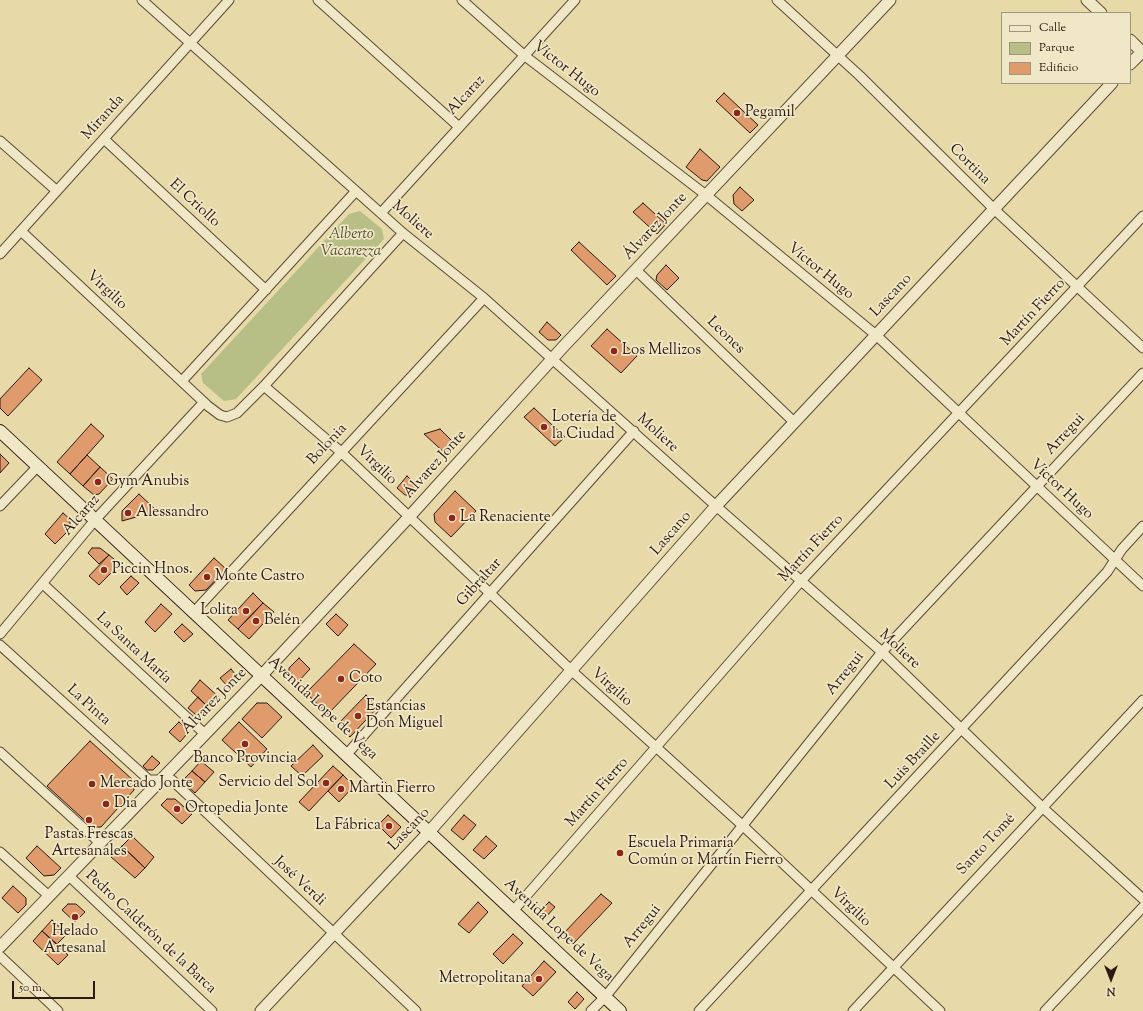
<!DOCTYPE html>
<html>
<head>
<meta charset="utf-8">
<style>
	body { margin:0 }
	#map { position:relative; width:1143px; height:1011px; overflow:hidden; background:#e8daa8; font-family:"Sorts Mill Goudy",serif }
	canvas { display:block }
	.legend { position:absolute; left:1001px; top:12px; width:130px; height:72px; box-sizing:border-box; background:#f0e7c6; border:1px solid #a1957e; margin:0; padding:5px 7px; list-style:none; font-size:12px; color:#2b1912 }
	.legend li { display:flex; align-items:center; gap:8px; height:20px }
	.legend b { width:20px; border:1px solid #a1957e }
	.north { position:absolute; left:1091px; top:959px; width:40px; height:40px; -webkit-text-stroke:3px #f0e7c6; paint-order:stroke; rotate:180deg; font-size:11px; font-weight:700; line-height:16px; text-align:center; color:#2b1912 }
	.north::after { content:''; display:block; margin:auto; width:14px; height:18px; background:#2b1912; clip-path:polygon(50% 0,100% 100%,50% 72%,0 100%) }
	.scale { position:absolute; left:12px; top:981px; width:83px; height:18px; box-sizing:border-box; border:2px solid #2b1912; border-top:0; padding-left:5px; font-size:12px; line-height:14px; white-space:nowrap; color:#2b1912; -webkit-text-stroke:3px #f0e7c6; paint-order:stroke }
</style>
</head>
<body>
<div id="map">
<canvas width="1143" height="1011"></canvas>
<ul class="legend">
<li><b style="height:5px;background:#f0e7c6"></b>Calle</li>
<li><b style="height:11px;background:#b7bf87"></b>Parque</li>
<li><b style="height:11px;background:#df9b6c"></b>Edificio</li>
</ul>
<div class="north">N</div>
<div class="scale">50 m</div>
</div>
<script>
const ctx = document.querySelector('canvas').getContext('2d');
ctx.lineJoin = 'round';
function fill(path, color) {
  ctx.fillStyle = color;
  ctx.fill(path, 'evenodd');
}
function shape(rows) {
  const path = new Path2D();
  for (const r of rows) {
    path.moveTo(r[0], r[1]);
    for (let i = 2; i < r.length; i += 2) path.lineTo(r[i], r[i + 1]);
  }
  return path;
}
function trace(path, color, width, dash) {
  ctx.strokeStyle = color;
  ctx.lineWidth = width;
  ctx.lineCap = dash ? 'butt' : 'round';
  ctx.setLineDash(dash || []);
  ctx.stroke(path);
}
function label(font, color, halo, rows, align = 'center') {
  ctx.font = font + ' "Sorts Mill Goudy",serif';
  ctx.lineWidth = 3.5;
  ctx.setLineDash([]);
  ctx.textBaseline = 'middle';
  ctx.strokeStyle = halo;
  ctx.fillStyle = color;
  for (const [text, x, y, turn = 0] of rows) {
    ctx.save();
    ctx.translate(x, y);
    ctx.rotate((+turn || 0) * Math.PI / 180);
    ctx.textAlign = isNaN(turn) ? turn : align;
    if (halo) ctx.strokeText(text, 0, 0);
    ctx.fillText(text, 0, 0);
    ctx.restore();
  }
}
fill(shape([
	[360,211,382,229,384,239,236,399,224,401,203,383,201,374,349,214]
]), '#b7bf87');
const building = shape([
	[724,93,758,125,750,133,716,101,724,93],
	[700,149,720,167,707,181,702,180,686,167,700,149],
	[740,187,754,200,742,211,734,204,733,195,740,187],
	[643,203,666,224,657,234,633,212,643,203],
	[579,242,616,276,607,285,571,250,579,242],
	[666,265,679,278,667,290,656,280,657,275,666,265],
	[547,322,561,335,556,340,548,340,539,332,547,322],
	[607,329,637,356,621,373,591,346,607,329],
	[29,368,42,380,8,416,0,408,0,399,29,368],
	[534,408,565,437,555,446,524,417,534,408],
	[91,424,104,436,70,474,57,462,91,424],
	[440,429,457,446,447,455,424,434,440,429],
	[0,454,9,463,0,473,0,454],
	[87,455,100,467,83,486,70,474,87,455],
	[100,467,113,479,99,494,94,495,83,486,100,467],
	[407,476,419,487,411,495,405,495,397,488,407,476],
	[455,491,476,511,451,537,435,522,434,514,455,491],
	[139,494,157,511,143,515,146,511,142,508,138,511,140,516,122,521,122,511,139,494],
	[63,513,70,519,70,529,55,544,45,534,63,513],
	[92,548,100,548,109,555,99,564,88,553,92,548],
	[109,555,120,564,99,585,89,576,109,555],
	[214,558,226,569,206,590,195,591,189,585,214,558],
	[131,576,139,583,127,595,120,587,131,576],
	[253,593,263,603,238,629,228,620,253,593],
	[263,603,274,612,249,639,238,629,263,603],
	[161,604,172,614,155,632,145,622,161,604],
	[336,614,348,625,338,636,326,624,336,614],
	[182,624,193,634,184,642,174,632,182,624],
	[354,644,376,664,328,714,306,693,354,644],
	[299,658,310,669,296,684,289,678,289,668,299,658],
	[231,669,235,674,235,683,229,688,220,678,231,669],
	[200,680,221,699,211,710,191,691,200,680],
	[366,695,378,707,350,737,337,725,366,695],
	[198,697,211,710,206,715,196,715,188,708,198,697],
	[257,703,267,703,282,717,262,738,242,719,257,703],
	[179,722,188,730,188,733,180,742,169,732,179,722],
	[239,722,267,749,251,767,222,740,239,722],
	[90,741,134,781,134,790,101,827,92,827,47,786,90,741],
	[313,745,323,756,302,776,291,766,313,745],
	[152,756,160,763,153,770,147,770,143,766,152,756],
	[201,761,214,772,205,782,192,771,201,761],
	[333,766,343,775,309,811,299,802,333,766],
	[192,771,205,782,195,793,185,784,185,778,192,771],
	[343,775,354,786,339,802,328,791,343,775],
	[167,799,175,799,192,814,182,824,161,805,167,799],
	[388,815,401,827,391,838,378,825,388,815],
	[464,815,476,825,463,840,451,830,464,815],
	[132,836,154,857,145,868,122,846,132,836],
	[486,836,497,846,484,859,473,850,486,836],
	[37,846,61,868,54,875,44,876,26,858,37,846],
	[122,846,145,868,135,878,111,857,122,846],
	[13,886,26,898,26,905,18,913,2,898,13,886],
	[601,894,612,903,573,944,563,934,601,894],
	[478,902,488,912,469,933,458,924,478,902],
	[549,902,555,907,544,919,538,913,549,902],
	[68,904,76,904,85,912,75,922,62,910,68,904],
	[52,920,67,934,57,944,42,931,52,920],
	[42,931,68,955,58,965,33,941,42,931],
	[513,934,523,943,503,964,493,954,513,934],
	[544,961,556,972,533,996,522,986,544,961],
	[577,992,584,999,575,1009,568,1002,577,992]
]);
fill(building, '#df9b6c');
trace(building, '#2b1912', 1);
const minor = shape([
	[142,0,403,233,484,298,716,506,882,652,1042,807,1143,899],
	[318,0,458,126],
	[462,0,525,56,706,195,876,335,1143,586],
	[777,0,860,76,994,209,1143,348],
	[104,139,266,290],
	[0,141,57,191],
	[381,213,575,0],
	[21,231,208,406,220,415,227,417,237,413,264,386,403,233],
	[0,254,229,0],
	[636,270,794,422],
	[182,381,356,191],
	[264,386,341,452,572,671,742,825,940,1011],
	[0,506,38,466],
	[43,584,205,734],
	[194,612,484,298],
	[0,634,95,520,204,402],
	[0,645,149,780,172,780,416,1011],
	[0,752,100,843],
	[347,754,634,431],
	[0,852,49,896],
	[69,876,212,1011],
	[513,911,801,581,1143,216],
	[0,956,58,1011],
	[591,1011,605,997,882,652,1143,373],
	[699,1011,1107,572,1122,549,1143,526],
	[853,1011,1143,700],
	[1045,1011,1143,907]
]);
const tertiary = shape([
	[1087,0,1101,13],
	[1130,40,1143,53],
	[1130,64,1142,52],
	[0,947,262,675,409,517,563,347,890,0],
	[261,1011,429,832,716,506,1112,83]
]);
const secondary = shape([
	[0,431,620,1011]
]);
trace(minor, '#5a4938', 11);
trace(tertiary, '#5a4938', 13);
trace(secondary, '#2b1912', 14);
trace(minor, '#f0e7c6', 9);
trace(tertiary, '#f0e7c6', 11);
trace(secondary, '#f0e7c6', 12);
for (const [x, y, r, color] of [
	[737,113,4,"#8f2418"],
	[614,351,4,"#8f2418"],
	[544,427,4,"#8f2418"],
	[98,482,4,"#8f2418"],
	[128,513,4,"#8f2418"],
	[452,518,4,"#8f2418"],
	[104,570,4,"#8f2418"],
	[207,577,4,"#8f2418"],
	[246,611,4,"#8f2418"],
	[256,621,4,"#8f2418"],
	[341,679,4,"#8f2418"],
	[358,716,4,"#8f2418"],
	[245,744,4,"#8f2418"],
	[326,783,4,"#8f2418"],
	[92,784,4,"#8f2418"],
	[341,789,4,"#8f2418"],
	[106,804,4,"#8f2418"],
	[177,809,4,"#8f2418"],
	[89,820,4,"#8f2418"],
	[389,826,4,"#8f2418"],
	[620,853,4,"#8f2418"],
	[75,917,4,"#8f2418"],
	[539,979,4,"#8f2418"]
]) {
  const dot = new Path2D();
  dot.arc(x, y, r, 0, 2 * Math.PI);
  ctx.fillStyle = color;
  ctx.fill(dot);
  trace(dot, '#f0e7c6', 1.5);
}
label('15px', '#2b1912', '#f0e7c6', [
	["Víctor Hugo",566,70,38],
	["Alcaraz",467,96,-47],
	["Miranda",104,118,-48],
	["Cortina",969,165,45],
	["El Criollo",194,204,43],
	["Moliere",412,221,41],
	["Álvarez Jonte",656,227,-47],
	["Víctor Hugo",820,272,39],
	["Virgilio",106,291,43],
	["Lascano",892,296,-47],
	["Martín Fierro",1034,313,-47],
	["Leones",725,336,44],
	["Moliere",657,434,42],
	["Arregui",1066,435,-47],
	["Bolonia",328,445,-47],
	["Álvarez Jonte",436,465,-48],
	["Virgilio",376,466,44],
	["Víctor Hugo",1061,490,43],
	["Alcaraz",82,516,-49],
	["Lascano",672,534,-49],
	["Martín Fierro",812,549,-47],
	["Gibraltar",480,583,-48],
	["La Santa María",133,649,43],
	["Moliere",899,650,43],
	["Arregui",846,674,-51],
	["Virgilio",611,688,42],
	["Álvarez Jonte",215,702,-46],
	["La Pinta",88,706,42],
	["Avenida Lope de Vega",322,709,43],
	["Luis Braille",914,761,-47],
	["Martín Fierro",598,793,-49],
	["Lascano",410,830,-47],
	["Santo Tomé",987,845,-47],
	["José Verdi",299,882,43],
	["Virgilio",850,908,44],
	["Arregui",643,927,-51],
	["Avenida Lope de Vega",558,931,43],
	["Pedro Calderón de la Barca",150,933,43]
]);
label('15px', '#2b1912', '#f0e7c6', [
	["Pegamil",745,113],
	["Los Mellizos",622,351],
	["Lotería de",552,418],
	["la Ciudad",552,435],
	["Gym Anubis",106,482],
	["Alessandro",136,513],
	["La Renaciente",460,518],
	["Piccin Hnos.",112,570],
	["Monte Castro",215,577],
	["Lolita",238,611,"right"],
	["Belén",264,621],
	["Coto",349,679],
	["Estancias",366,707],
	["Don Miguel",366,724],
	["Banco Provincia",245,759,"center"],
	["Servicio del Sol",318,783,"right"],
	["Mercado Jonte",100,784],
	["Martin Fierro",349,789],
	["Dia",114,804],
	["Ortopedia Jonte",185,809],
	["La Fábrica",381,826,"right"],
	["Pastas Frescas",89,835,"center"],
	["Artesanales",89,852,"center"],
	["Escuela Primaria",628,844],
	["Común 01 Martín Fierro",628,861],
	["Helado",75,932,"center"],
	["Artesanal",75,949,"center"],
	["Metropolitana",531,979,"right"]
], 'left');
label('italic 15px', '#554b35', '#f0e7c6', [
	["Alberto",351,235],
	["Vacarezza",351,252]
]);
</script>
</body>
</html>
